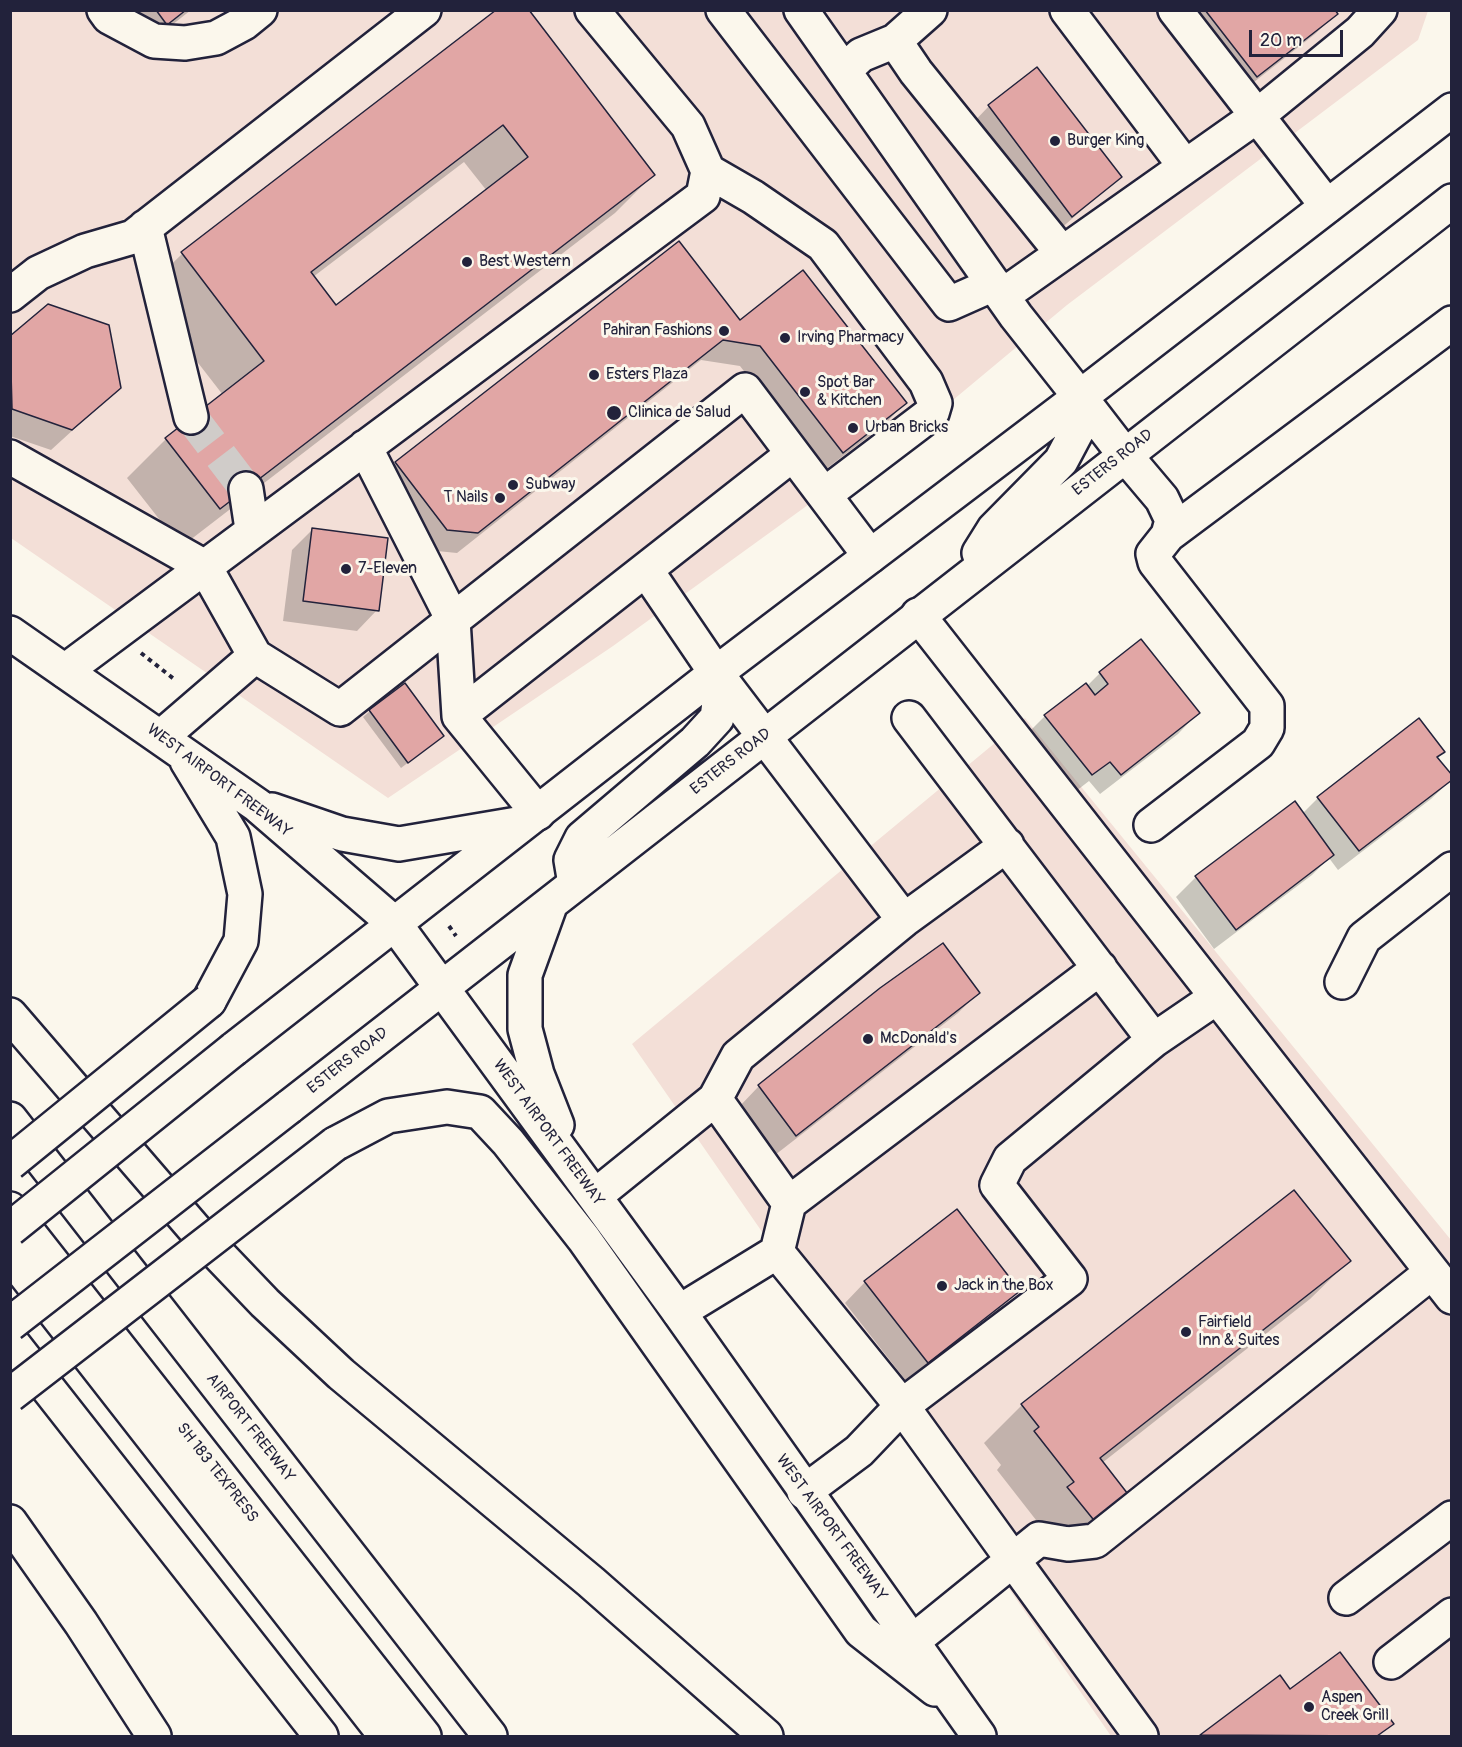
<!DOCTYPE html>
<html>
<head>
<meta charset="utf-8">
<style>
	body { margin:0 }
	#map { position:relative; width:1462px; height:1747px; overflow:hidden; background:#fbf7ec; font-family:Pangolin,sans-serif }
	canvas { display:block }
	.frame { position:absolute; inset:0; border:12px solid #22223b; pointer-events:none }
	.scale { position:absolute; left:1249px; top:30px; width:94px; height:27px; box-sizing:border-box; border:3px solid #22223b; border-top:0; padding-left:8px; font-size:18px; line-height:21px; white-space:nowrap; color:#22223b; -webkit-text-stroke:4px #fbf7ec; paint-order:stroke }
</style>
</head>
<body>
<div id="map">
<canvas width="1462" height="1747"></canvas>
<div class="frame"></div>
<div class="scale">20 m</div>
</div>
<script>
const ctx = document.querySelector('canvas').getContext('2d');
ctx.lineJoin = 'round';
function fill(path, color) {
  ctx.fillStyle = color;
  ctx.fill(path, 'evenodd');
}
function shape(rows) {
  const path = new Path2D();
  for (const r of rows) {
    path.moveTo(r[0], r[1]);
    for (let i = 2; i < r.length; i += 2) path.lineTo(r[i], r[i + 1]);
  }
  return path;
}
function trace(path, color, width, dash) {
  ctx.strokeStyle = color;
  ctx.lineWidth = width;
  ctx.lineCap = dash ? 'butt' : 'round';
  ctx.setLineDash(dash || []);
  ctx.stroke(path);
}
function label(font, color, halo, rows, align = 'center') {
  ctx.font = font + ' Pangolin,sans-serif';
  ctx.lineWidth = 6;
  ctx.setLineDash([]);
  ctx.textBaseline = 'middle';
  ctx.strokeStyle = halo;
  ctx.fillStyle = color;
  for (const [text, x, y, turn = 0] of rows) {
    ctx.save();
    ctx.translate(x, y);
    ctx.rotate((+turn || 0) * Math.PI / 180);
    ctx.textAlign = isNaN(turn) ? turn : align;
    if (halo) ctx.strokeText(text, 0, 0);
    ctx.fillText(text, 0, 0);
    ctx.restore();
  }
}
fill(shape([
	[11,11,1428,11,1418,40,1067,305,953,400,613,646,388,798,11,538],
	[1025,718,1451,1240,1451,1736,1111,1736,632,1044]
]), '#f3dfd7');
fill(shape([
	[108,10,191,10,139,51],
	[498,10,653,175,615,213,181,547,127,478,166,439,223,395,143,292,182,254],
	[464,162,487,191,336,307,313,277],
	[1169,10,1333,10,1336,14,1315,34,1235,97],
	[1037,69,1120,177,1051,237,969,127,989,106],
	[739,322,905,403,885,424,822,472,740,366,701,360,457,553,427,550,376,484,396,463],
	[10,338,119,388,51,450,10,436],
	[313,529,377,610,357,631,283,621,292,550],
	[1100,673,1198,713,1178,734,1100,794,1089,781,1071,795,1025,736,1045,716,1087,686],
	[370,711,443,736,401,768,363,717],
	[1443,752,1436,758,1452,779,1431,799,1338,870,1329,858,1312,875,1214,949,1176,897,1196,877,1302,814,1318,798],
	[978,993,958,1013,775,1155,739,1107,759,1086],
	[956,1211,1018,1291,998,1311,907,1382,845,1303,865,1282],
	[1349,1261,1310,1299,1102,1463,1129,1498,1090,1536,1058,1562,1030,1526,1036,1520,997,1470,1001,1465,984,1443,1022,1405],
	[1279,1677,1290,1691,1392,1724,1379,1736,1201,1736]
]), '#0003');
const building = shape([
	[156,10,186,10,167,25,156,10],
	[496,10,529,10,655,175,220,509,165,438,264,361,181,252,496,10],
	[503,125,528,157,336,305,311,272,503,125],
	[1205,10,1335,10,1338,14,1257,77,1205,10],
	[1037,67,1122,177,1072,217,988,105,1037,67],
	[679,241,740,320,803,270,907,403,843,453,760,346,723,340,478,533,447,530,395,462,679,241],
	[48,304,109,325,121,388,72,430,12,409,10,336,48,304],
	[312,528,388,538,379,611,303,601,312,528],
	[1141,639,1200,713,1121,775,1110,762,1092,775,1044,715,1086,683,1095,695,1108,684,1099,672,1141,639],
	[405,683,444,736,408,763,369,710,405,683],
	[1419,718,1445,752,1437,757,1452,775,1452,780,1359,851,1317,797,1419,718],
	[1295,801,1334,855,1236,930,1195,876,1295,801],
	[943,943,980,993,796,1136,758,1085,880,988,943,943],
	[1294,1190,1351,1261,1100,1458,1131,1498,1097,1524,1067,1487,1074,1482,1034,1431,1039,1427,1021,1404,1294,1190],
	[957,1209,1020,1291,928,1363,864,1281,957,1209],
	[1340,1652,1394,1724,1377,1736,1200,1735,1280,1675,1290,1689,1340,1652]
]);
fill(building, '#e1a6a5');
trace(building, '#22223b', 1.5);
trace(shape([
	[191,417,246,489]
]), '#d0ccc9', 33, [33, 16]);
const minor = shape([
	[104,10,109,17,154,41,185,43,216,38,244,23,260,10],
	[723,10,949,304,994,284],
	[801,10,1016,316,1080,397],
	[930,10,895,41,916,72,1062,253],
	[1067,10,1184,165],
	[1175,10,1327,206],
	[844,71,861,55,895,41],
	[708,171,753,197,823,245,926,382,935,403,932,413,824,495],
	[145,227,191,417],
	[10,295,38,273,85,251,133,237,424,10],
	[1002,296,1257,116,1360,32,1380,10],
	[365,447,453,620,459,716,538,813],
	[1124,454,1162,499,1172,520,1168,535],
	[10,457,205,567,255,656,340,709,745,390,870,556],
	[246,489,252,529],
	[646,570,716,673],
	[918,615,1452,1297],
	[65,671,703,196,708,171,688,126,592,10],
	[459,716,793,454],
	[909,718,1154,1040],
	[764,736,904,920],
	[161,737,255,656],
	[1151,825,1258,743,1267,728,1267,706,1155,562,1153,554,1168,535,1452,323],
	[1100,968,789,1203,777,1252,902,1406,1013,1560,1039,1539,1068,1544,1095,1541,1432,1272],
	[1342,982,1364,938,1452,869],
	[595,1196,715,1099],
	[789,1203,715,1099,738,1056,904,920,1007,845],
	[679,1312,777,1252],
	[804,1492,859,1451,902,1406,1070,1279,997,1185,1010,1159,1154,1040,1217,997],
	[1346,1598,1452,1518],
	[913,1641,1013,1560,1141,1736],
	[1391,1662,1452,1615]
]);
const major = shape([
	[1080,397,1124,454],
	[979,553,994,529,1061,461,1078,429,1080,397],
	[10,633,257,805,395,924,679,1312,979,1736],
	[716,673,764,736],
	[187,761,233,837,245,894,241,941,209,1001],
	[272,810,342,834,399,844,523,823],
	[575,884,571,860,582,838,695,742,717,718,719,703,716,673],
	[551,903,525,975,525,1029,537,1074,557,1125],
	[234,1049,716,673,1080,397,1452,110],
	[289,1107,1452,201],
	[335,1144,388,1116,447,1107,480,1112,508,1142,584,1239,861,1631,935,1689]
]);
const highway = shape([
	[10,1015,198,1233,265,1303,341,1374,591,1582,766,1736],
	[10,1119,490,1736],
	[10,1209,424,1736],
	[10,1255,386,1736],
	[10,1340,321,1736],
	[10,1522,81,1623,154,1736]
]);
trace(minor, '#22223b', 38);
trace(major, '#22223b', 38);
trace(highway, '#22223b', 38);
trace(shape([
	[141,653,174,679],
	[449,926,456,936]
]), '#22223b', 4, [4.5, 4.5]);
trace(minor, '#fbf7ec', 33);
trace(major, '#fbf7ec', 33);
trace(highway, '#fbf7ec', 33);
const majorBridge = shape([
	[10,1163,209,1001],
	[10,1229,234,1049],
	[10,1324,289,1107],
	[10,1395,335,1144]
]);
trace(majorBridge, '#22223b', 38, []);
trace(majorBridge, '#fbf7ec', 33);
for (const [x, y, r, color] of [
	[1055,141,6,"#22223b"],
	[467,262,6,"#22223b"],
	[724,331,6,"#22223b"],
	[785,338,6,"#22223b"],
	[594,375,6,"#22223b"],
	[805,392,6,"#22223b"],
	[614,413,8,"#22223b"],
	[853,428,6,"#22223b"],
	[513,485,6,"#22223b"],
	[500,498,6,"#22223b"],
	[346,569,6,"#22223b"],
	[868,1039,6,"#22223b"],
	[942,1286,6,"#22223b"],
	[1186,1332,6,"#22223b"],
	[1309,1707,6,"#22223b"]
]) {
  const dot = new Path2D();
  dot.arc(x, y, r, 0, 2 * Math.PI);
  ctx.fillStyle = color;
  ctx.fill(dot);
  trace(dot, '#fbf7ec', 2);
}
label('16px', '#22223b', '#fbf7ec', [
	["Burger King",1067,141],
	["Best Western",479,262],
	["Pahiran Fashions",712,331,"right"],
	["Irving Pharmacy",797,338],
	["Esters Plaza",606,375],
	["Spot Bar",817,383],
	["& Kitchen",817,401],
	["Clinica de Salud",628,413],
	["Urban Bricks",865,428],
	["Subway",525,485],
	["T Nails",488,498,"right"],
	["7-Eleven",358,569],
	["McDonald's",880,1039],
	["Jack in the Box",954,1286],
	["Fairfield",1198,1323],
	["Inn & Suites",1198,1341],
	["Aspen",1321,1698],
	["Creek Grill",1321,1716]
], 'left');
label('16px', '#22223b', '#fbf7ec', [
	["ESTERS ROAD",1113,463,-38],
	["ESTERS ROAD",731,762,-38],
	["WEST AIRPORT FREEWAY",219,781,37],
	["ESTERS ROAD",348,1061,-38],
	["WEST AIRPORT FREEWAY",548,1133,54],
	["AIRPORT FREEWAY",250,1428,52],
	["SH 183 TEXPRESS",217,1473,52],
	["WEST AIRPORT FREEWAY",831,1528,54]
]);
</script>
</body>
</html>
